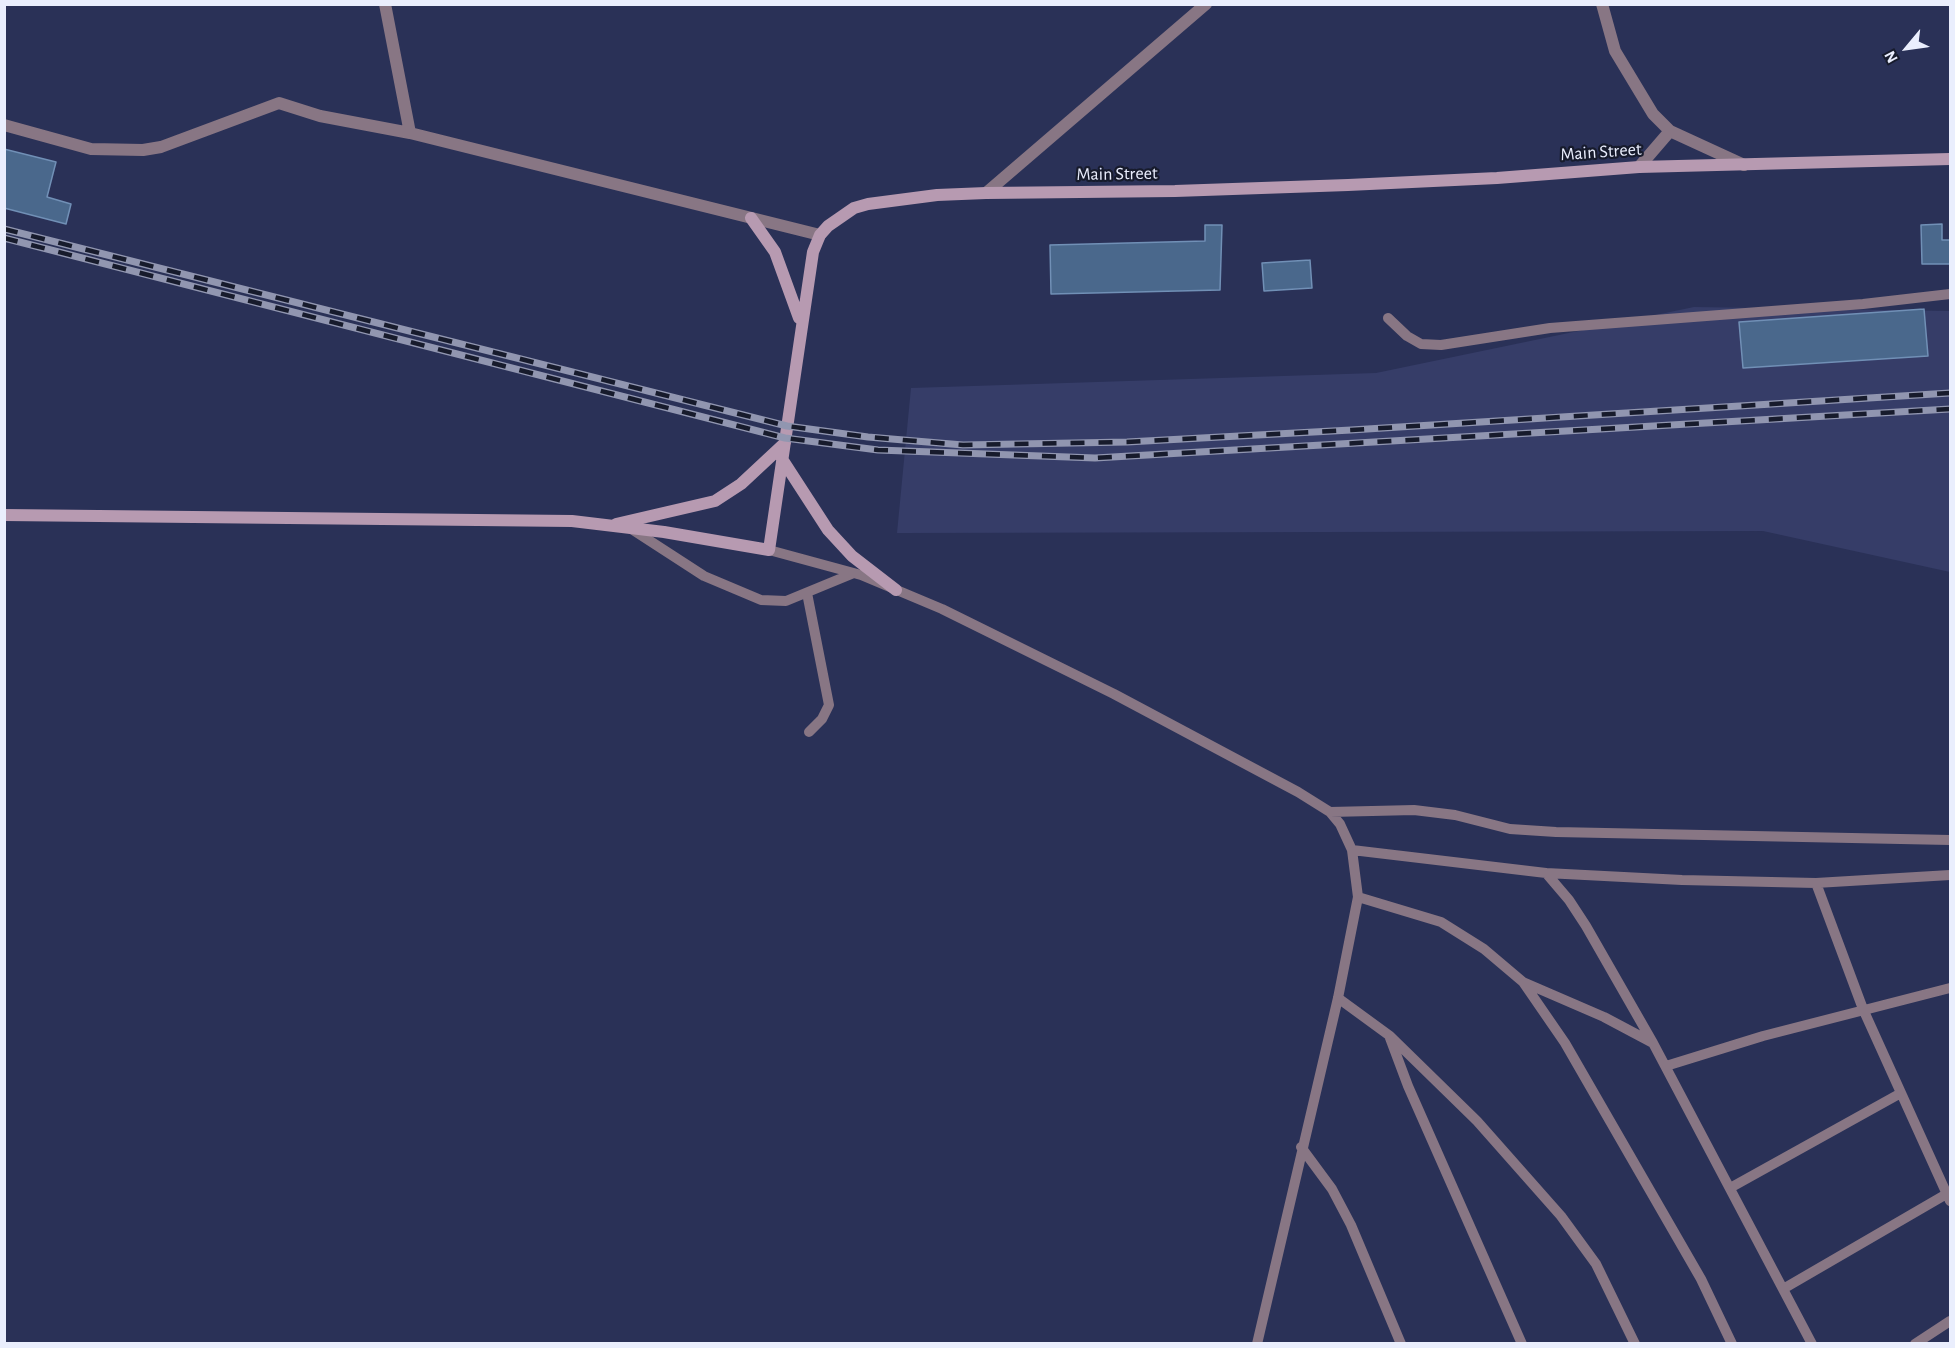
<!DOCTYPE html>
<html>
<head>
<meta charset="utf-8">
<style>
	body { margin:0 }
	#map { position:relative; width:1955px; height:1348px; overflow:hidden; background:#2a3157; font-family:"Alegreya Sans",sans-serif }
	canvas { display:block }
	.frame { position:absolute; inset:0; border:6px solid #eaeefd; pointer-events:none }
	.north { position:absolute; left:1877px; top:18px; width:60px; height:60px; -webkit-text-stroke:4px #171b2c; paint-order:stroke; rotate:241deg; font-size:16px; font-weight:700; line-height:24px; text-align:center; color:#eaeefd }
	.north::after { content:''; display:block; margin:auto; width:21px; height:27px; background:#eaeefd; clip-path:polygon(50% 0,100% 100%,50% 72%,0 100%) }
</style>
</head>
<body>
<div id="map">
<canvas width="1955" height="1348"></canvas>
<div class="frame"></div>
<div class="north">N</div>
</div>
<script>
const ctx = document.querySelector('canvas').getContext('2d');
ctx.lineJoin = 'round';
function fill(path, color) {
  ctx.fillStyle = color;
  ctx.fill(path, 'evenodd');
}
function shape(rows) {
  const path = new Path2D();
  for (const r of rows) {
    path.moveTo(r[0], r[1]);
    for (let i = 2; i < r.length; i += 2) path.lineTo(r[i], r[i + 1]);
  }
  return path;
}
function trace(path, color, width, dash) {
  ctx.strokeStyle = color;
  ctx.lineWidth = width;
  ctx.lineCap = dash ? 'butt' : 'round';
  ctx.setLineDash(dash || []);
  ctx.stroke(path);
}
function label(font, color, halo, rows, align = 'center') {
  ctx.font = font + ' "Alegreya Sans",sans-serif';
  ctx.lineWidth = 4.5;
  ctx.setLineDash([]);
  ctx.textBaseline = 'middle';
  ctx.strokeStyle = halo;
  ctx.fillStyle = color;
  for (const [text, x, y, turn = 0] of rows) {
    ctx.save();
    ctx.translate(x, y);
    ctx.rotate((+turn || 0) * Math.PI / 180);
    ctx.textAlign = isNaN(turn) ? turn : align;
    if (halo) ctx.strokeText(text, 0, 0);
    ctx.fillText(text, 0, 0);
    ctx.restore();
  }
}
fill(shape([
	[1694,307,1950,311,1950,572,1763,531,897,533,911,388,1376,373]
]), '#363d68');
const building = shape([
	[4,149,56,162,47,197,71,204,66,224,4,208,4,149],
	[1942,224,1942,240,1950,240,1950,264,1922,264,1921,225,1942,224],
	[1205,225,1222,225,1220,290,1051,294,1050,245,1205,241,1205,225],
	[1310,260,1312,288,1264,291,1262,263,1310,260],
	[1924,309,1928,356,1743,368,1739,322,1924,309]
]);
fill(building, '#4a688c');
trace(building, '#7190b6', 1.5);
trace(shape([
	[1388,318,1407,336,1421,344,1441,345,1550,328,1863,304,1950,294],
	[630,528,704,576,761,600,786,601,854,573],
	[769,550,861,575,942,609,1114,694,1298,792,1330,812,1340,824,1352,850,1358,897,1338,998,1257,1344],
	[807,593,829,705,822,719,809,732],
	[1330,812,1414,810,1455,815,1510,829,1556,832,1950,840],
	[1352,850,1546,873,1569,900,1586,926,1653,1043,1812,1344],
	[1546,873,1682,880,1816,883,1950,875],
	[1816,883,1863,1009,1950,1201],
	[1358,897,1441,922,1484,949,1523,982,1565,1043,1701,1279,1732,1344],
	[1523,982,1604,1017,1653,1043],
	[1338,998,1390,1036,1477,1121,1561,1216,1596,1264,1635,1344],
	[1390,1038,1408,1086,1522,1344],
	[1666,1066,1763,1036,1950,988],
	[1301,1147,1332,1189,1351,1225,1401,1344],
	[1730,1188,1901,1093],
	[1783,1289,1950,1192],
	[1915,1344,1950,1321]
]), '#887684', 10);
trace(shape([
	[385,4,410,133,820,235],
	[1602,4,1615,51,1653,114,1670,131,1744,165],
	[4,125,91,149,143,150,161,147,279,103,320,116,410,133],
	[1639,167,1670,131],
	[986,193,1206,4]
]), '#887684', 12);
trace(shape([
	[751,218,775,252,799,318],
	[782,459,828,530,852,556,896,590],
	[4,515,572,521,664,532,769,550,813,252,820,235,828,226,854,208,868,204,937,195,986,193,1175,191,1348,185,1497,178,1639,167,1950,159],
	[616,524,715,501,741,484,785,443]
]), '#b79ab1', 12);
const rail = shape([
	[4,229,787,426,868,437,963,445,1127,442,1351,430,1950,393],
	[4,238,785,438,878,450,1095,458,1950,409]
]);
trace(rail, '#9196b0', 7);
trace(rail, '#171b2c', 4.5, [14]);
label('18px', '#eaeefd', '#171b2c', [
	["Main Street",1601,152,-4],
	["Main Street",1117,174,-1]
]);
</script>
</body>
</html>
